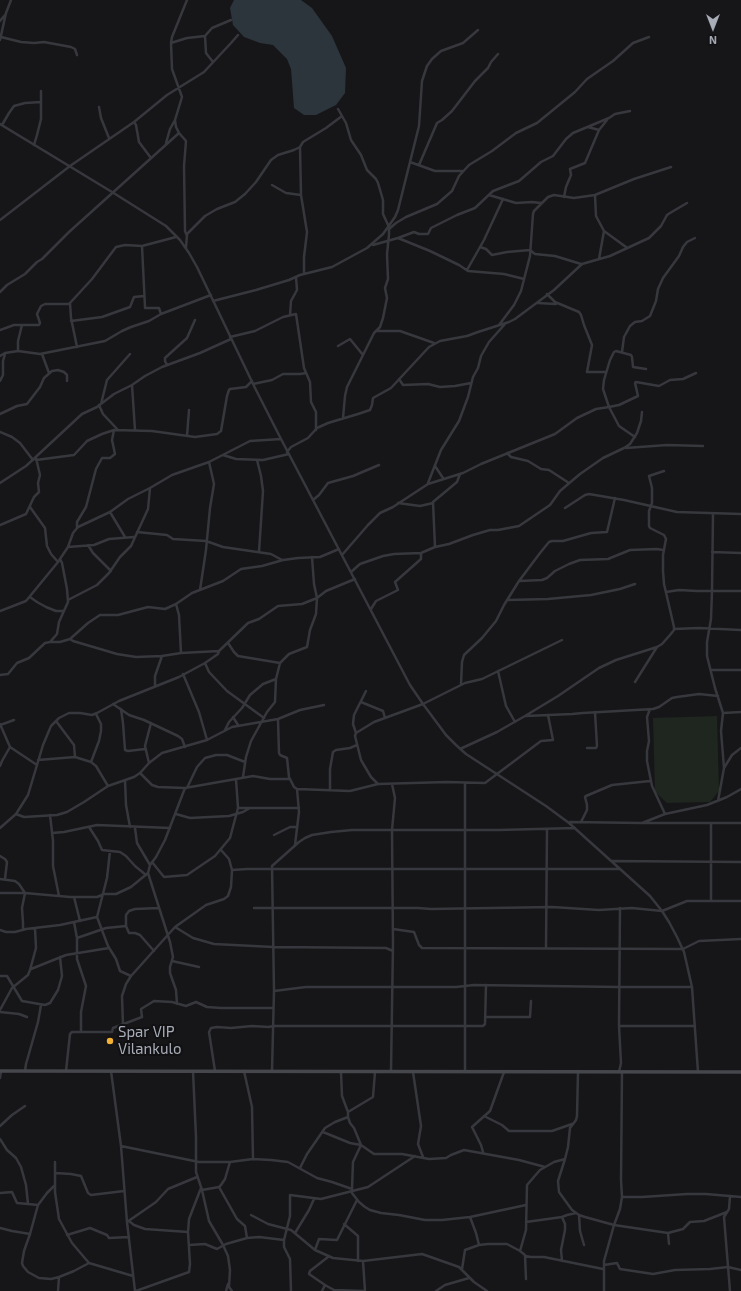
<!DOCTYPE html>
<html>
<head>
<meta charset="utf-8">
<style>
	body { margin:0 }
	#map { position:relative; width:741px; height:1291px; overflow:hidden; background:#161618; font-family:"Exo 2",sans-serif }
	canvas { display:block }
	.north { position:absolute; left:693px; top:8px; width:40px; height:40px; -webkit-text-stroke:3px #111113; paint-order:stroke; rotate:180deg; font-size:11px; font-weight:700; line-height:16px; text-align:center; color:#a8adb8 }
	.north::after { content:''; display:block; margin:auto; width:14px; height:18px; background:#a8adb8; clip-path:polygon(50% 0,100% 100%,50% 72%,0 100%) }
</style>
</head>
<body>
<div id="map">
<canvas width="741" height="1291"></canvas>
<div class="north">N</div>
</div>
<script>
const ctx = document.querySelector('canvas').getContext('2d');
ctx.lineJoin = 'round';
function fill(path, color) {
  ctx.fillStyle = color;
  ctx.fill(path, 'evenodd');
}
function shape(rows) {
  const path = new Path2D();
  for (const r of rows) {
    path.moveTo(r[0], r[1]);
    for (let i = 2; i < r.length; i += 2) path.lineTo(r[i], r[i + 1]);
  }
  return path;
}
function trace(path, color, width, dash) {
  ctx.strokeStyle = color;
  ctx.lineWidth = width;
  ctx.lineCap = dash ? 'butt' : 'round';
  ctx.setLineDash(dash || []);
  ctx.stroke(path);
}
function label(font, color, halo, rows, align = 'center') {
  ctx.font = font + ' "Exo 2",sans-serif';
  ctx.lineWidth = 4;
  ctx.setLineDash([]);
  ctx.textBaseline = 'middle';
  ctx.strokeStyle = halo;
  ctx.fillStyle = color;
  for (const [text, x, y, turn = 0] of rows) {
    ctx.save();
    ctx.translate(x, y);
    ctx.rotate((+turn || 0) * Math.PI / 180);
    ctx.textAlign = isNaN(turn) ? turn : align;
    if (halo) ctx.strokeText(text, 0, 0);
    ctx.fillText(text, 0, 0);
    ctx.restore();
  }
}
fill(shape([
	[717,716,719,791,710,802,667,803,655,792,653,718]
]), '#1e261f');
fill(shape([
	[234,0,301,0,312,8,332,36,346,68,345,93,336,105,316,115,304,115,294,108,291,69,287,59,273,45,260,43,244,37,233,25,230,8]
]), '#2c353c');
trace(shape([
	[0,21,5,15],
	[205,36,206,53,213,62],
	[1,37,21,42,34,43,44,42,71,47,75,49,77,55],
	[0,40,6,13,11,0],
	[171,43,187,38,205,36,212,28,231,20],
	[99,107,101,118,109,138],
	[338,109,346,123,351,140,361,155,367,170,376,179,378,183,383,200,383,214,389,227,389,235,387,254,388,279,385,288,387,298,383,318,380,327,374,333,347,387,345,396,343,418],
	[134,122,136,125,139,142,151,158],
	[0,124,112,192,166,226,180,240,189,253,197,267,255,388,281,439,410,685,423,704,446,735,456,745,466,754,546,806,569,823,650,896,662,911,669,922,677,937,684,952,692,987,698,1072],
	[2,125,9,113,14,106,25,103,41,102],
	[588,127,599,130],
	[166,143,170,129,175,120],
	[34,145,37,135,41,119,41,91],
	[300,147,301,195,307,232,304,257,304,274],
	[410,162,435,171,462,171],
	[419,165,437,123,442,120,452,111,475,81,488,68,491,62,498,54],
	[272,185,286,193,301,195],
	[489,195,516,203,532,202,541,203],
	[595,195,596,216,604,231,626,247],
	[564,197,566,187,571,175,570,169,585,163,599,130,607,120],
	[0,220,70,166,134,122,167,95,204,72,231,43,238,35],
	[389,229,396,223,406,217,437,204,452,191,459,176,469,165,492,151,516,133,537,123,575,92,587,79,613,61,633,43,649,37],
	[187,236,185,231,184,166,186,141,179,133,176,127,175,120,182,97,172,69,171,43,172,37,187,0],
	[398,238,414,232,419,234,428,234,431,228,457,215,475,208,493,191,519,181,541,162,553,156,566,139,573,133,609,118,615,114,630,111],
	[373,245,398,238,430,251,459,265,468,271,504,274,524,279],
	[142,246,145,307,145,308,159,308,161,314],
	[480,247,486,249,492,255,507,252,530,250,535,254,555,256,581,264],
	[186,248,187,234,205,216,217,209,235,202,245,194,256,182,271,160,278,155,294,150,300,147,303,142,326,128,342,116],
	[599,259,604,231],
	[467,270,484,240,503,199],
	[0,292,7,285,25,274,37,262,42,259,69,232,179,133],
	[547,294,555,302,579,312,581,315,584,325,592,345,587,372,606,372],
	[213,301,256,290,289,280,300,275,332,267,367,248,383,234,395,217,398,210,419,126,422,81,427,66,432,59,441,51,463,43,478,30],
	[70,303,71,318,77,347],
	[537,303,556,304],
	[290,315,291,301,297,290,296,277],
	[71,321,102,317,130,307,134,297,144,296],
	[499,325,514,305,521,291,530,256,533,214,534,211,548,197,554,195,574,198,595,195,634,179,671,167],
	[0,330,14,325,39,325,40,323,37,314,41,306,45,304,69,304,70,303,92,279,116,247,125,245,142,246,176,237],
	[377,331,400,331,434,343],
	[230,337,255,331,283,317,296,314,304,368,310,382,311,402,316,412,316,430],
	[338,346,350,339,363,355],
	[18,351,18,341,22,325],
	[622,352,624,337,630,326,635,322,642,321,650,316,656,301,658,289,663,278,679,256,683,247,687,242,695,238],
	[42,354,49,373],
	[0,356,5,353,18,351,40,354,105,341,122,331,131,327,149,321,161,314,211,295],
	[167,365,165,361,165,358,187,338,195,320],
	[399,379,403,385,428,384,440,387,455,386,471,383],
	[0,381,3,375,3,361,5,354],
	[253,384,272,380,283,374,300,374,306,373],
	[132,385,135,430],
	[101,404,107,380,130,354],
	[99,405,103,414,118,430],
	[0,414,17,406,27,404,40,387,44,378,52,371,58,370,64,372,67,375,67,381],
	[0,432,12,437,20,443,33,460],
	[187,436,189,410],
	[635,437,619,426,609,407,603,389,604,380,610,360,614,352,616,351,631,355,632,357,633,367,646,369],
	[626,448,667,445,703,446],
	[287,452,291,447,308,438,317,428,328,423,358,414,370,410,372,405,373,398,391,388,429,347,440,341,467,336,478,332,509,322,515,319,554,290,582,264,610,256,649,238,661,226,667,215,670,213,687,203],
	[507,453,511,457,528,461,541,469,549,470,569,483],
	[223,455,236,459,263,460,289,454],
	[36,460,74,455,87,441,102,434,114,430,152,431,195,437,217,434,221,431,227,396,229,390,230,389,246,387,252,381],
	[257,460,261,476,263,491,259,552],
	[435,466,443,478],
	[0,483,26,466,82,414,97,407,114,394,132,385,145,376,162,367,200,353,231,339],
	[428,483,441,450,459,421,468,397,473,377,478,368,481,356,489,342,505,324],
	[313,500,319,495,328,483,353,476,379,465],
	[398,503,420,506,433,503],
	[30,507,45,528,47,546,51,554,58,562],
	[565,508,585,495,589,494,624,500,677,512,741,514],
	[110,512,125,537],
	[713,514,712,591,711,619,707,642,707,656,715,688,723,713,721,731,724,768],
	[0,525,26,514,34,497,39,492,38,483,40,475,36,458],
	[77,528,77,522,86,507,96,469,102,458,110,458,115,454,112,440,114,430],
	[137,532,167,535,173,539,206,541,223,547,271,554,282,560],
	[88,545,93,553,111,571],
	[68,547,94,545,109,539,134,537],
	[435,547,433,502,457,482,460,474],
	[712,552,741,553],
	[342,555,368,525,380,513,393,507,428,484,463,473,481,464,555,434,577,418,596,409,609,407,619,405,638,396,635,383,636,382,659,386,670,380,683,379,696,373],
	[351,572,360,564,383,556,394,554,421,553,435,547,449,544,473,535,490,530,498,530,519,526,550,505,560,491,580,474,603,458,624,448,630,444,637,433,641,421,642,412],
	[519,581,542,580,547,578,555,571,569,564,580,560,608,559,630,550,657,549,663,550],
	[200,590,206,550,210,508,214,484,209,462],
	[666,592,679,590,697,591,741,591],
	[30,597,37,602,46,607,56,611,64,611],
	[68,600,97,585,109,573,120,557,131,546,148,509,150,488],
	[508,600,548,599,591,595,620,589,635,584],
	[176,604,179,615,181,653],
	[371,609,376,601,398,590,395,582,421,559,421,553],
	[0,611,26,601,58,562,68,547,73,533,78,527,110,512,128,499,150,488,172,475,209,462,250,441,281,439],
	[674,629,699,628,741,630],
	[70,639,73,641,117,654,136,657,162,656],
	[50,642,57,634,59,622,68,602,67,589,62,563,60,559],
	[228,643,234,652,238,656,280,663],
	[205,663,209,672,227,691,264,718],
	[711,670,741,670],
	[498,671,506,706,515,722],
	[183,674,199,712,207,740],
	[0,675,8,674,17,663,29,658,45,643,50,642,60,642,70,639,88,623,100,615,118,615,148,607,165,609,176,604,192,593,223,581,241,569,262,566,283,560,298,558,320,557,339,549],
	[635,682,657,647],
	[461,684,462,662,464,655,482,638,496,621,504,605,519,581,540,553,549,542,552,541,563,541,591,533,607,532,615,498],
	[155,686,155,676,162,656,181,653,219,651],
	[361,702,383,711,385,718],
	[113,704,129,715,144,720,178,736,182,739,185,747],
	[121,709,123,723,125,750,128,751,145,749],
	[650,709,647,717,649,741,647,751,647,761,652,786,665,814],
	[723,713,741,712],
	[526,716,572,714,583,713,653,709,659,707,672,698,677,697,699,694,718,696],
	[233,717,238,725],
	[278,719,279,753,280,755,287,758,289,777,294,787,297,789,299,812,295,845],
	[56,721,74,745,75,757],
	[0,724,10,747,2,761,0,766],
	[0,725,14,720],
	[225,730,229,722,242,708,250,695,263,684,276,679],
	[356,733,353,724,354,715,366,691],
	[10,747,37,765],
	[587,748,596,748,597,746,595,712],
	[460,749,497,732,525,716,558,696,599,668,616,660,657,647,662,644,670,635,674,630,674,627,664,584,663,571,663,555,666,539,664,535,650,528,649,526,649,511,652,503,652,488,649,476,664,471],
	[38,760,75,757,91,762,96,766,108,786],
	[91,762,99,741,101,731,101,724,96,714],
	[149,763,145,746,151,723],
	[140,773,152,785,158,787,185,788,253,776,270,779,290,779],
	[243,777,246,757,251,741,267,712,275,702,276,679,280,663,289,654,307,647,310,630,316,614,317,598,326,591,355,579],
	[125,780,126,805,130,827],
	[378,784,371,777,361,760,355,736,356,733,374,722,423,704,465,683,482,679,562,640],
	[187,788,197,767,205,758,216,755,227,755,245,762],
	[297,789,350,791,378,784,447,782,485,783,541,741,553,740,548,715],
	[330,790,330,769,333,752,336,750,350,748,357,745],
	[718,801,724,768,732,755,741,748],
	[238,808,299,808],
	[16,814,24,817,57,815,67,812,84,802,108,786,134,777,140,773,149,763,162,753,207,740,232,727,278,719,300,710,324,705],
	[176,814,190,818,229,816,243,812,250,808],
	[50,815,53,841,53,866,59,896],
	[570,822,642,823,665,814,707,805,727,797,741,789],
	[581,822,587,810,587,805,585,797,586,796,612,785,650,781],
	[644,823,741,823],
	[711,824,711,901],
	[89,827,98,841,102,850,120,852,126,856,135,866,146,875],
	[0,828,16,814,28,795,43,745,51,726,59,718,69,713,80,713,92,715,97,713,119,701,179,677,205,663,218,654,219,651,248,623,259,619,278,606,302,604,317,598,314,584,312,557],
	[135,828,137,843,150,865],
	[52,833,64,832,97,825,170,828],
	[274,835,290,827,297,827],
	[110,851,107,878,97,917,108,946,116,959,120,971,131,976],
	[0,856,5,859,7,862,5,879],
	[612,861,741,862],
	[152,862,164,877,187,875,215,856,230,838,238,808,236,779],
	[232,870,247,869,620,869],
	[0,879,15,881,19,884,25,893,22,908,23,923,23,930],
	[0,893,25,893,70,897,97,897,104,894,116,894,131,887,148,873],
	[74,897,80,921],
	[254,908,418,908,431,909,552,907,599,910,632,908,662,911,687,901,741,901],
	[620,908,619,1026,695,1026],
	[74,922,77,938,77,959,86,986,81,1012,81,1032],
	[175,927,193,938,214,944,273,947,386,948,393,951],
	[393,929,414,932,419,945,422,948,683,949,699,941,741,939],
	[0,930,6,932,15,932,26,929,60,925,97,917],
	[77,938,106,928,126,926],
	[546,948,547,829],
	[154,951,140,935,135,933,129,933,126,926,126,915,129,911,135,909,159,908],
	[172,961,199,967],
	[31,969,66,955,109,948],
	[0,976,7,976,22,1001,45,1005,50,1003,58,990,62,976,60,957],
	[274,991,272,866,299,842,305,838,312,835,331,832,352,830,499,830,575,828],
	[177,1004,176,990,170,973,170,967,173,957,170,942,148,873,150,865,156,857,165,840,185,788],
	[0,1010,12,988,28,975,30,970,36,948,35,928],
	[0,1012,19,1014,27,1017],
	[486,1017,530,1017,531,1001],
	[123,1025,122,996,126,984,131,976,175,927,206,905,224,899,228,896,231,887,232,870,229,859,221,850],
	[25,1071,26,1064,38,1022,41,1005],
	[66,1071,70,1034,72,1032,112,1032,113,1028,142,1017,141,1009,154,1001,172,1002,186,1006,196,1002,207,1007,221,1008,273,1008],
	[111,1071,121,1146,127,1222,135,1291],
	[193,1071,196,1137,196,1172,202,1190,209,1221,223,1245,228,1256,230,1270,229,1287,232,1291],
	[215,1071,209,1032,211,1028,217,1027,231,1028,252,1026,269,1027,273,1026,483,1026,485,1024,486,985],
	[244,1071,252,1107,253,1159],
	[272,1071,274,991,306,987,456,987,474,985,619,987,692,987],
	[391,1071,393,944,392,830,395,798,392,784],
	[465,1071,465,783],
	[413,1072,421,1126,418,1144,423,1157],
	[619,1072,621,1063,619,1026],
	[0,1078,1,1071],
	[348,1112,373,1097,375,1072],
	[484,1116,502,1125,509,1131,552,1131,572,1124],
	[348,1117,350,1123,354,1128,361,1145,374,1154,402,1154,429,1159,446,1158,451,1155,464,1150,519,1160,545,1167],
	[0,1126,12,1115,25,1106],
	[323,1132,350,1143,361,1145,353,1162,352,1189],
	[0,1139,7,1150,16,1158,21,1167,26,1185,28,1204,38,1205,30,1234],
	[121,1146,199,1162,230,1162,253,1159,271,1160,288,1162,317,1178,332,1182,352,1189,352,1193,359,1202,365,1207,370,1210,381,1213,399,1215,425,1220,442,1220,470,1217,526,1205],
	[483,1152,481,1145,472,1127,490,1111,504,1072],
	[565,1159,558,1181,559,1192,572,1210,579,1215,585,1217,614,1225,668,1233,683,1229,690,1222,704,1221,727,1212],
	[55,1162,55,1192,59,1219,72,1243,89,1263,74,1271,59,1277],
	[300,1168,307,1154,325,1128,335,1122,348,1117,348,1112,342,1096,341,1072],
	[55,1173,71,1174,81,1176,88,1193,91,1195,124,1191],
	[219,1187,237,1219,245,1226,247,1238],
	[202,1190,219,1187,221,1185,225,1179,230,1162],
	[0,1193,12,1192,17,1203,28,1204],
	[730,1196,729,1209,724,1217,730,1291],
	[622,1197,642,1197,687,1194,706,1194,741,1197],
	[38,1205,47,1193,54,1186],
	[251,1215,268,1224,291,1230,315,1250,333,1258,363,1261,422,1254,459,1267,474,1282,487,1291],
	[579,1215,580,1231,584,1245],
	[470,1217,476,1233,479,1245],
	[129,1221,134,1225,145,1229,188,1232],
	[127,1222,156,1202,168,1189,197,1177],
	[526,1222,562,1217,567,1215,576,1213],
	[344,1224,358,1236,358,1261],
	[0,1228,12,1231,30,1234,24,1251,22,1263,23,1266,28,1272,39,1278,51,1279,59,1277,58,1291],
	[295,1233,309,1210,314,1199],
	[668,1233,669,1244],
	[67,1235,90,1228,107,1235,109,1238,129,1237],
	[189,1245,205,1244,217,1249,226,1244,247,1238,259,1237,284,1240],
	[315,1250,319,1239,337,1240,357,1200],
	[525,1256,531,1257,544,1257,603,1269],
	[363,1261,365,1291],
	[562,1261,561,1250,565,1230,565,1224,562,1217],
	[89,1263,133,1276],
	[604,1265,617,1263,620,1269,653,1274,675,1270,710,1269,728,1267,741,1270],
	[462,1269,465,1250,479,1245,488,1244,507,1244,520,1251],
	[526,1279,525,1255,520,1251,526,1230,527,1185,540,1170,554,1162,565,1159,568,1147,570,1128,576,1120,577,1116,578,1072],
	[325,1285,309,1274,310,1271,328,1257],
	[136,1291,189,1272,190,1264,188,1232,189,1219,201,1188],
	[226,1291,228,1284],
	[291,1291,290,1259,284,1247,284,1240,290,1216,290,1195,321,1199,368,1187,415,1156],
	[322,1291,325,1285,334,1290,364,1291],
	[436,1291,445,1285,469,1278],
	[604,1291,604,1261,614,1225,620,1209,622,1197,621,1180,622,1072]
]), '#37383d', 2.5);
trace(shape([
	[0,1071,741,1072]
]), '#45474d', 3.5);
for (const [x, y, r, color] of [
	[110,1041,4,"#f2b134"]
]) {
  const dot = new Path2D();
  dot.arc(x, y, r, 0, 2 * Math.PI);
  ctx.fillStyle = color;
  ctx.fill(dot);
  trace(dot, '#111113', 1.5);
}
label('15px', '#a8adb8', '#111113', [
	["Spar VIP",118,1032],
	["Vilankulo",118,1049]
], 'left');
</script>
</body>
</html>
